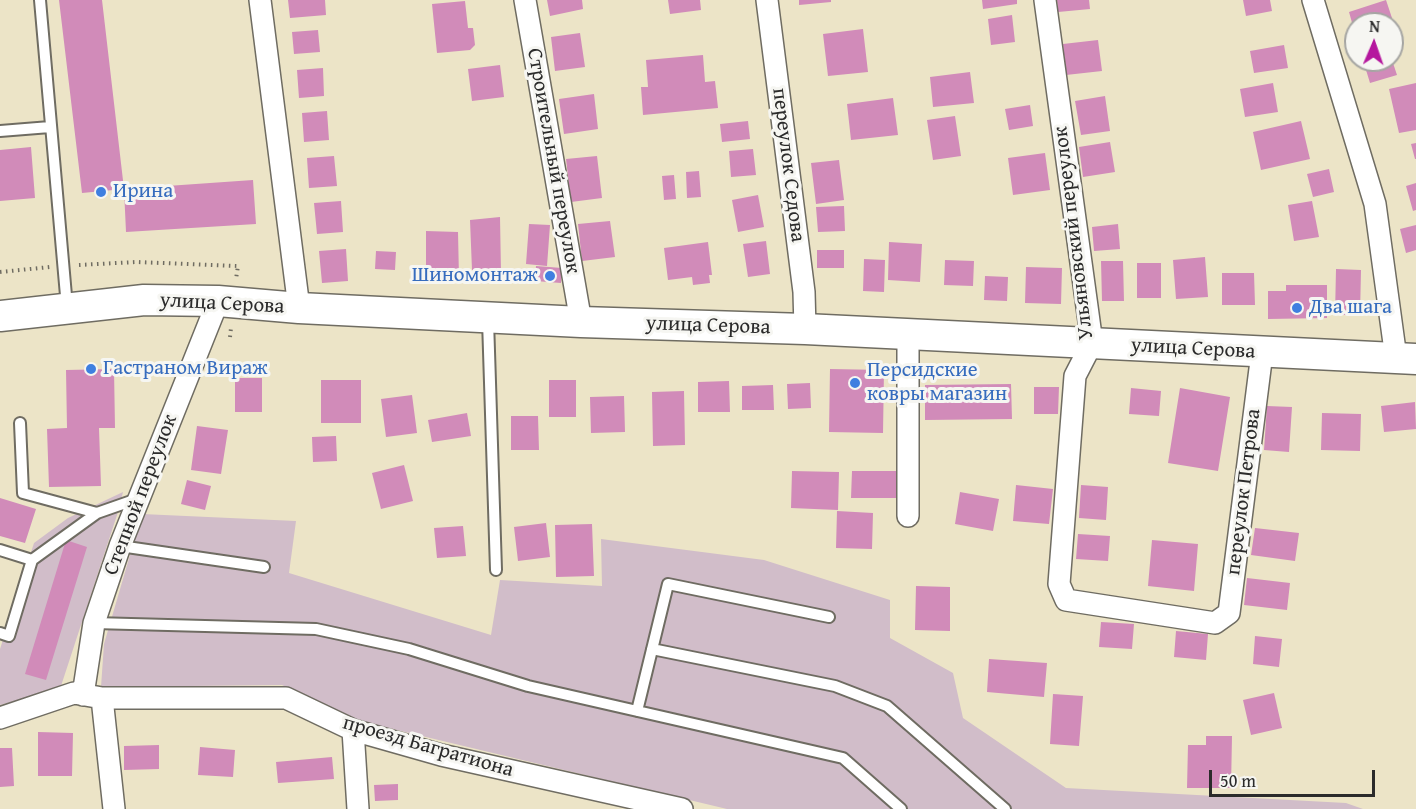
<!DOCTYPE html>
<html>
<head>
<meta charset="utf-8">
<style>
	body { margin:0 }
	#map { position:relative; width:1416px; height:809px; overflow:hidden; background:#ece4c7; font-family:"Gentium Book Plus",serif }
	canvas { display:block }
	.north { position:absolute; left:1344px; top:12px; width:60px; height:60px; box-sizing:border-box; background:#f6f6f2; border:2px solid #a5a5a2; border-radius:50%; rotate:2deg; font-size:16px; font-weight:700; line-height:24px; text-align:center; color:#2b2b2b }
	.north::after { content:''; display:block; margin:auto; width:21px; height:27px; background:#b5179e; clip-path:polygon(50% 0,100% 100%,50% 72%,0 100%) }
	.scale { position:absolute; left:1209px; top:770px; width:166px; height:27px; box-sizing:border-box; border:3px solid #2b2b2b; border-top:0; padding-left:8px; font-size:18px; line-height:21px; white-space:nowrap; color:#2b2b2b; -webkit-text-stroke:4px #f6f6f2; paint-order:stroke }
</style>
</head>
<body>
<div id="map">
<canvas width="1416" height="809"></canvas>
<div class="north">N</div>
<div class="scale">50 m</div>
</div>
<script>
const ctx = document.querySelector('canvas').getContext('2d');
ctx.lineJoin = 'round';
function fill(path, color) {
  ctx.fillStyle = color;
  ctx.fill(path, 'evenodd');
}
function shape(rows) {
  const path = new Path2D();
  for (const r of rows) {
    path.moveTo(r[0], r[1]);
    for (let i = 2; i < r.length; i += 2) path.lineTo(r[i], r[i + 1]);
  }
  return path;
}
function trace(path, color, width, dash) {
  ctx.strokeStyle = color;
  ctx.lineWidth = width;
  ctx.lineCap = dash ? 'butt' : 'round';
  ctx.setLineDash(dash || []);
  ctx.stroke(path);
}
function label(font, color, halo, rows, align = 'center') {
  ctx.font = font + ' "Gentium Book Plus",serif';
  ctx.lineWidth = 6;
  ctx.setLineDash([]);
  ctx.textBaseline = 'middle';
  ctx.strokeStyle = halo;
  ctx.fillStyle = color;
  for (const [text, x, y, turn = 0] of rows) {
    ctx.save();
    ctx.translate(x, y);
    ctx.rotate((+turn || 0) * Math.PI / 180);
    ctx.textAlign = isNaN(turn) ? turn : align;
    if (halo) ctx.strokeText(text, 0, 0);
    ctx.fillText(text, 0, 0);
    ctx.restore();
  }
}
fill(shape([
	[123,492,118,512,60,689,0,705,0,649,34,543,68,518],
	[142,514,296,521,289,573,491,635,500,580,602,586,601,539,764,560,890,600,890,638,953,673,963,718,1066,788,1346,803,1363,809,727,809,355,720,282,685,101,687,104,644]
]), '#d1bdc9');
fill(shape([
	[59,0,102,0,124,189,82,193],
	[288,0,325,0,326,15,290,18],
	[547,0,582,0,583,9,550,16],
	[668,0,700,0,701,10,670,14],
	[799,0,831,0,831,2,799,5],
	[982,0,1017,0,1017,4,983,9],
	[1057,0,1089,0,1090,9,1058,12],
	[1243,0,1270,0,1272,11,1246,16],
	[1386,0,1392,18,1374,24,1356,24,1355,33,1349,12],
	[465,1,468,28,473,28,475,45,470,50,437,53,432,4],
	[1012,15,1015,42,991,45,988,19],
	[863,29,868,72,828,76,823,34],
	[318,30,320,52,294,54,292,32],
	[580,33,585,67,555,71,551,37],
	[1098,40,1102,71,1066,75,1063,44],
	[1284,45,1288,68,1254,73,1250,51],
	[703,55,705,82,715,81,718,108,643,115,641,87,648,87,646,60],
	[1363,60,1392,60,1397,75,1370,83],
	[500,65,504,97,472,101,468,69],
	[323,68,324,96,299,98,297,70],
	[970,72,974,103,933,107,930,77],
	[1273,83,1278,112,1245,117,1240,89],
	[1416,83,1416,130,1399,133,1389,89],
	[594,94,598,129,564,134,559,99],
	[1105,96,1110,131,1081,135,1075,101],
	[893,98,898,135,851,140,847,104],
	[1030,105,1033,126,1009,130,1005,109],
	[327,111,329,140,304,142,302,113],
	[955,116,961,156,933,160,927,120],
	[748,121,750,139,722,142,720,124],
	[1301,121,1310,159,1261,170,1253,132],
	[1110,142,1115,172,1083,177,1079,147],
	[1416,143,1416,159,1415,159,1411,144],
	[31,147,35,198,0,201,0,150],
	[753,149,756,175,731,177,729,151],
	[1045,153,1050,190,1013,195,1008,158],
	[334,156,337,186,309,188,307,158],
	[597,156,602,198,571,202,566,159],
	[839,160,844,200,816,204,811,163],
	[1329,169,1334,192,1313,197,1307,174],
	[699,171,701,197,687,198,686,172],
	[674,175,676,199,664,200,662,176],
	[253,180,256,224,126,232,124,189],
	[1416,183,1416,210,1413,211,1406,186],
	[758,195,764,227,738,232,732,200],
	[341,201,343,232,317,234,314,203],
	[1312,201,1319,237,1294,241,1288,205],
	[844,206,845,231,818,232,816,207],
	[500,217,501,273,472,270,470,220],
	[610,221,615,257,582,261,578,224],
	[529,224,550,225,547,266,526,264],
	[1118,224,1120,249,1094,251,1092,227],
	[1416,225,1416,250,1406,253,1400,229],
	[426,231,458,232,459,278,426,275],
	[766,241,770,274,748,277,743,244],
	[708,242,712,275,709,275,710,283,693,285,692,277,668,280,664,248],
	[889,242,922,244,920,282,888,280],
	[346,249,348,281,322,283,319,251],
	[817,250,844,250,844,268,817,268],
	[376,251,396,252,395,270,375,269],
	[1205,257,1208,297,1176,299,1173,260],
	[864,259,885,260,884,292,863,291],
	[945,260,974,261,973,286,944,285],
	[1101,261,1123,261,1124,301,1102,301],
	[1137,263,1161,263,1161,298,1137,298],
	[536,266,562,268,561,283,535,281],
	[1026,267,1062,268,1061,304,1025,303],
	[1336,269,1361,270,1360,315,1335,315],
	[1222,273,1254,273,1255,305,1222,305],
	[985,276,1008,277,1007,301,984,300],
	[1286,285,1327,285,1327,318,1268,319,1268,291,1286,291],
	[114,369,115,428,99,428,101,486,49,487,47,429,67,428,66,370],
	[830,369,884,370,883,433,829,432],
	[235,378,262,378,262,412,235,412],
	[321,380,361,380,361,423,321,423],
	[549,380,576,380,576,417,549,417],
	[729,381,730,412,698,412,698,382],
	[810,383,811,408,788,409,787,384],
	[1011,384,1012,419,925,420,925,385],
	[773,385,774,410,742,410,742,386],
	[1034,387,1059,387,1058,414,1034,414],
	[1131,388,1161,391,1159,416,1129,414],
	[1180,388,1230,397,1218,471,1168,463],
	[684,391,685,445,653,446,652,392],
	[412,395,417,433,386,437,381,399],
	[624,396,625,432,591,433,590,397],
	[1415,402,1416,429,1384,432,1381,406],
	[1267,406,1292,407,1289,452,1264,450],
	[467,413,471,436,432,442,428,420],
	[1322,413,1361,414,1360,451,1321,450],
	[511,416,538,416,539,450,511,450],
	[197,426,228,430,221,474,191,470],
	[336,436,337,461,313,462,312,437],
	[404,465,413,501,381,509,372,473],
	[792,471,839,472,838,510,791,508],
	[852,471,896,471,896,498,851,498],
	[187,480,211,486,205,510,181,504],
	[1016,485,1053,489,1049,524,1013,521],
	[1081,485,1108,487,1106,520,1079,518],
	[960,492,999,499,993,531,955,524],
	[0,498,36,509,25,543,0,536],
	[837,511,873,513,872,549,836,548],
	[546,523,550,557,518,561,514,527],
	[592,524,594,576,556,577,555,525],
	[463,526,466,556,437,558,434,528],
	[1255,528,1299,533,1295,561,1251,555],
	[1078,534,1110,536,1108,561,1076,559],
	[66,540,87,547,46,680,25,674],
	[1152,540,1198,544,1194,591,1148,586],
	[1247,578,1290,583,1287,610,1244,605],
	[916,586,950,587,950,631,915,630],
	[1101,622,1134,624,1132,649,1099,647],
	[1176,631,1208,634,1206,660,1174,657],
	[1255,636,1282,639,1279,667,1253,664],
	[989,659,1047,663,1044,697,987,692],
	[1274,693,1282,728,1251,735,1243,700],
	[1053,694,1083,696,1079,746,1050,744],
	[38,732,73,733,72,776,38,776],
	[1206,736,1232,736,1231,788,1187,788,1188,745,1206,745],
	[159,745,159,769,124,770,124,746],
	[200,747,235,750,233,777,198,775],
	[0,748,12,748,14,786,0,787],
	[332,757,334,779,278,783,276,762],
	[398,784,398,800,375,801,374,785]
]), '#d18bb9');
const lane = shape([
	[40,0,67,307],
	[0,131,50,127],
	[488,320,496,570],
	[20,423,23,493,97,513],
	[120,546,264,567],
	[0,550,32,560,9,636,0,633],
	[32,560,97,513,137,499],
	[94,623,316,629,409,649,528,686,843,758,901,809],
	[652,649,835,686,887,706,1005,809],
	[637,711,668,584,829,617]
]);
const street = shape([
	[260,0,299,308],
	[525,0,581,322],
	[767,0,804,292,805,329],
	[1045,0,1092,343,1075,376,1059,584,1066,600,1215,623,1229,613,1262,353],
	[1313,0,1375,204,1396,358],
	[908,516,908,335],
	[83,695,94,623,120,546,218,301],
	[102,698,114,809],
	[0,718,74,693,102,698,286,698,353,730,441,755,682,809],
	[353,730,358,809]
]);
const secondary = shape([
	[0,316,144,300,218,301,299,308,581,322,805,329,1416,359]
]);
trace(lane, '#6f6c62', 14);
trace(street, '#6f6c62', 24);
trace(secondary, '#6f6c62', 33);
trace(shape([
	[79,265,136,262,238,266,236,279],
	[0,272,50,267],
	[230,337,231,328]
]), '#6f6c62', 4, [1.5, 4.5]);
trace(lane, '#fff', 10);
trace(street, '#fff', 21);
trace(secondary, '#fff', 30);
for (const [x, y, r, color] of [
	[101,192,6,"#3f7fe0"],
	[550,276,6,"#3f7fe0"],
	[1297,308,6,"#3f7fe0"],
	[91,369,6,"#3f7fe0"],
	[855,383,6,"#3f7fe0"]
]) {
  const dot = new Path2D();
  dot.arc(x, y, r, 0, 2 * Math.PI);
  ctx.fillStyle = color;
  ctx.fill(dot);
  trace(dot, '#f6f6f2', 2);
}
label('21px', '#2b2b2b', '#f6f6f2', [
	["Строительный переулок",553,161,80],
	["переулок Седова",788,165,83],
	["Ульяновский переулок",1074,233,-97],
	["улица Серова",222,304,3],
	["улица Серова",708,326,2],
	["улица Серова",1193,349,3],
	["переулок Петрова",1244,492,-83],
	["Степной переулок",141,495,-69],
	["проезд Багратиона",428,747,16]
]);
label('21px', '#366cbe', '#f6f6f2', [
	["Ирина",113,192],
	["Шиномонтаж",538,276,"right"],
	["Два шага",1309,308],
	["Гастраном Вираж",103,369],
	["Персидские",867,371],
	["ковры магазин",867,395]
], 'left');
</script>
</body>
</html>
